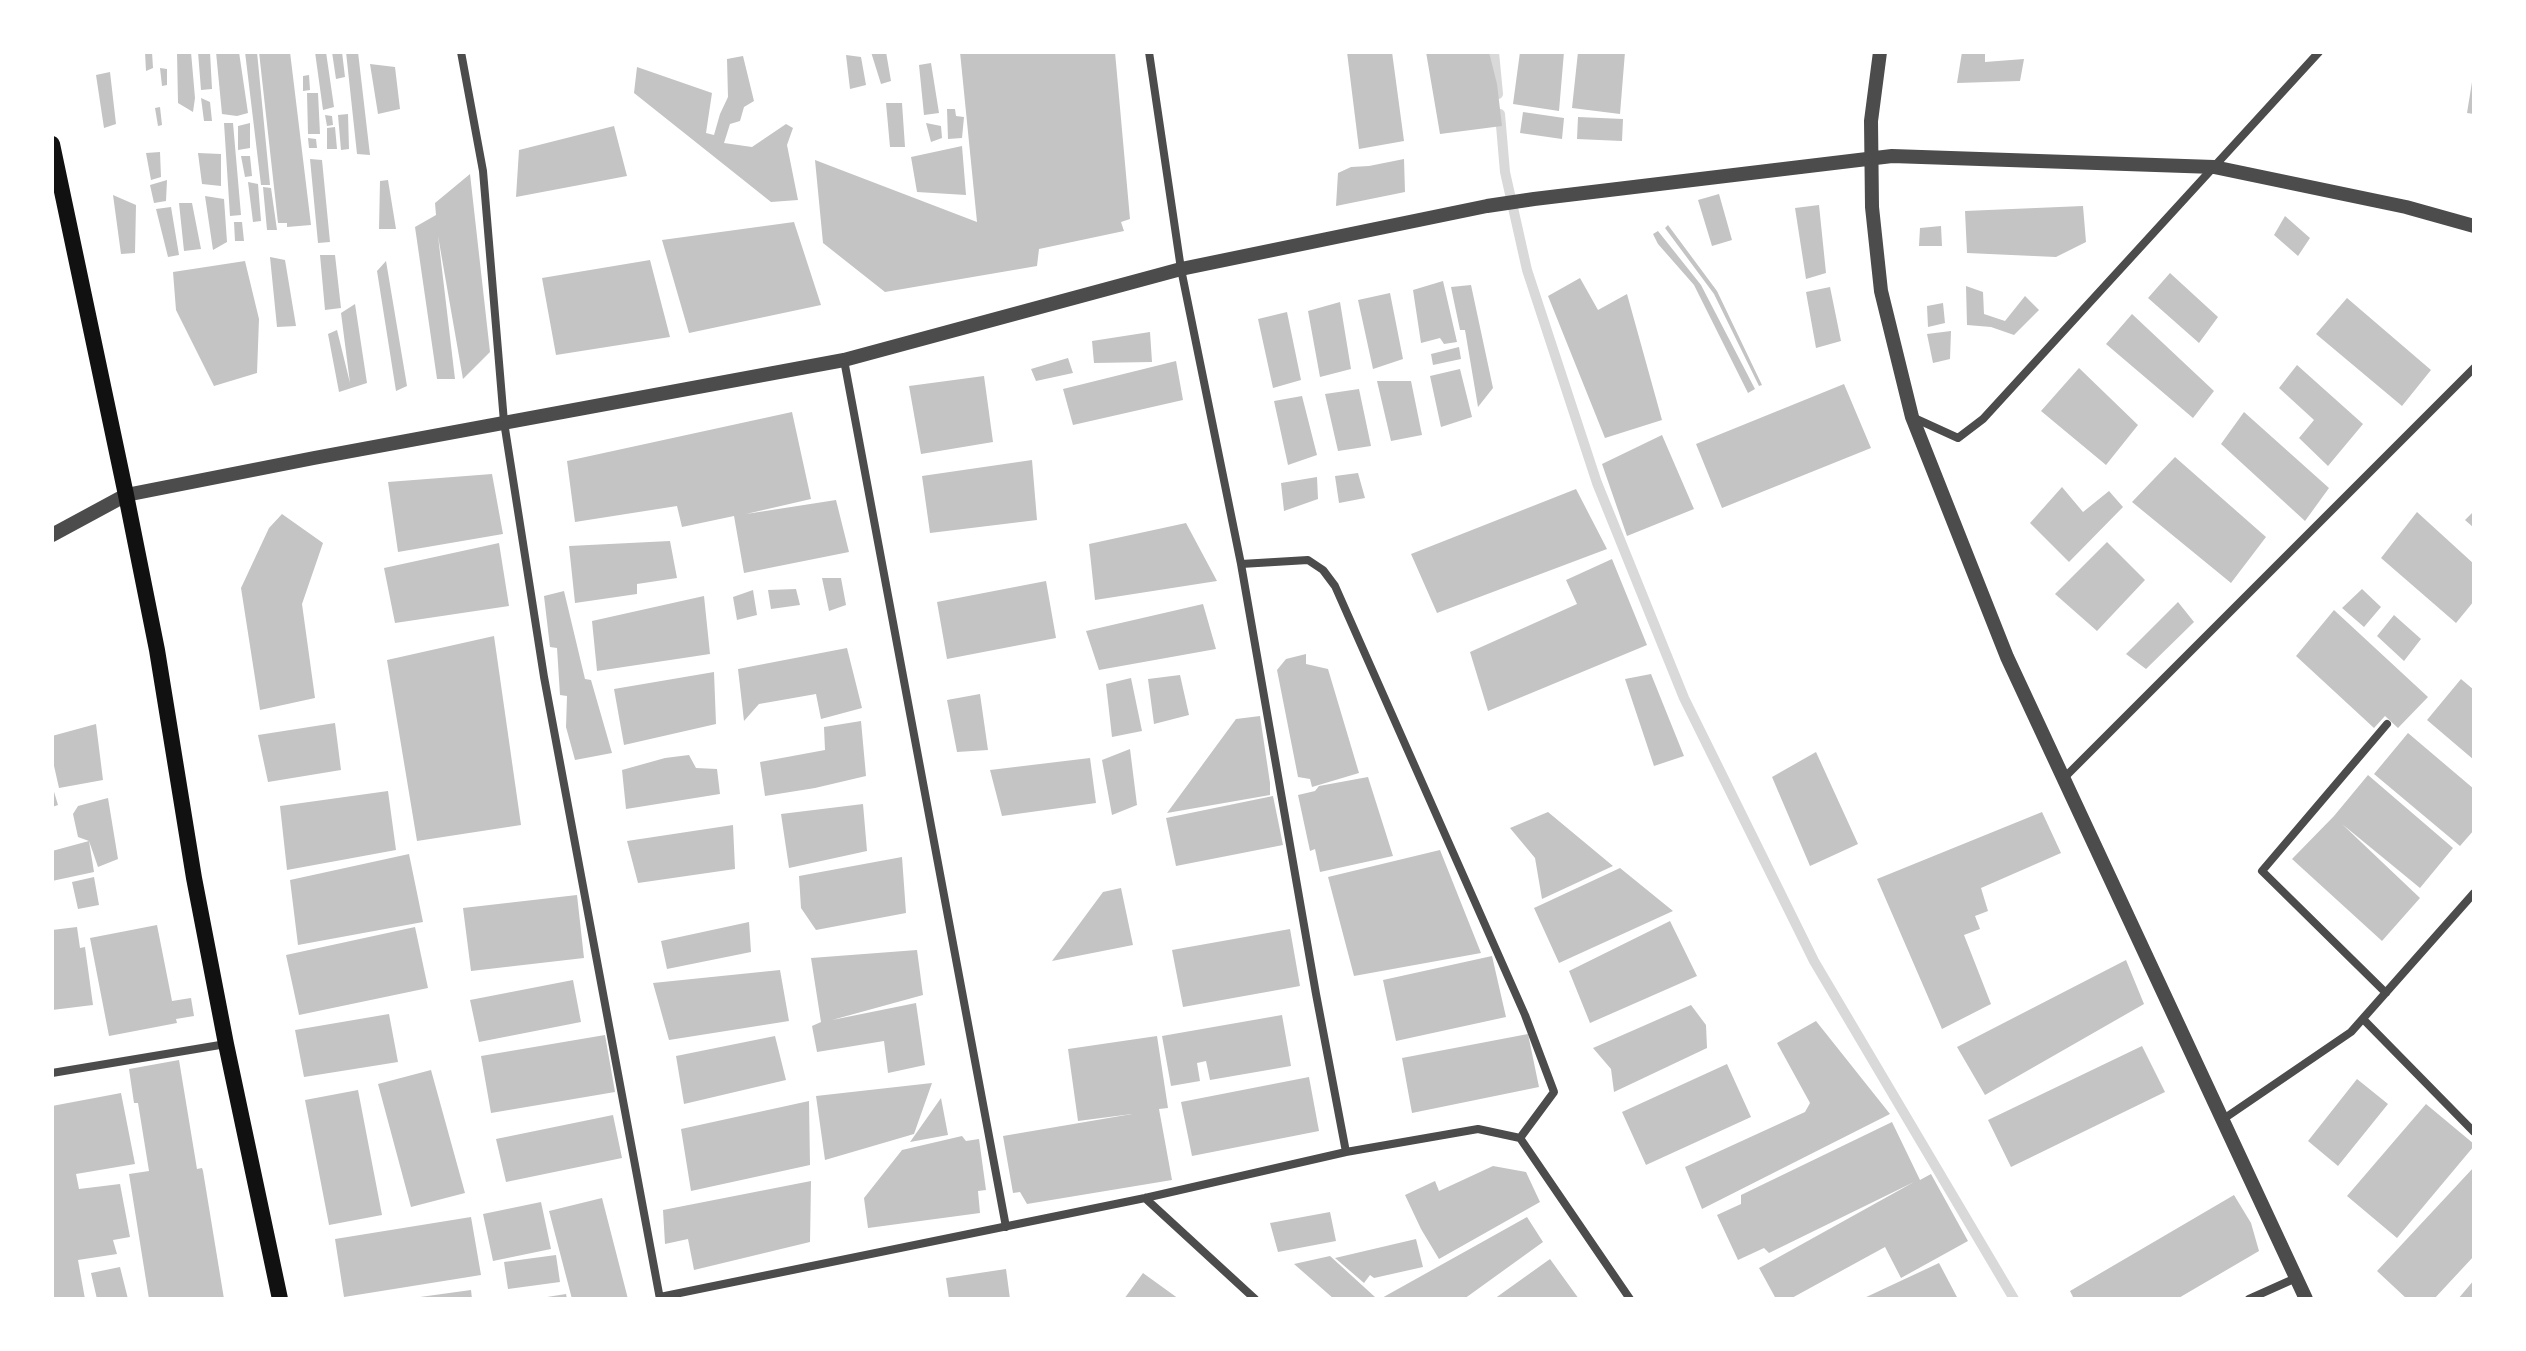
<!DOCTYPE html>
<html>
<head>
<meta charset="utf-8">
<style>
	body { margin:0 }
	#map { position:relative; width:2526px; height:1351px; overflow:hidden; background:#fff; font-family:Signika,sans-serif }
	canvas { display:block }
	.frame { position:absolute; inset:0; border:54px solid #fff; pointer-events:none }
</style>
</head>
<body>
<div id="map">
<canvas width="2526" height="1351"></canvas>
<div class="frame"></div>
</div>
<script>
const ctx = document.querySelector('canvas').getContext('2d');
ctx.lineJoin = 'round';
function shape(rows) {
  const path = new Path2D();
  for (const r of rows) {
    path.moveTo(r[0], r[1]);
    for (let i = 2; i < r.length; i += 2) path.lineTo(r[i], r[i + 1]);
  }
  return path;
}
function trace(path, color, width, dash) {
  ctx.strokeStyle = color;
  ctx.lineWidth = width;
  ctx.lineCap = dash ? 'butt' : 'round';
  ctx.setLineDash(dash || []);
  ctx.stroke(path);
}
function fill(path, color) {
  ctx.fillStyle = color;
  ctx.fill(path, 'evenodd');
}
trace(shape([
	[1494,52,1498,94],
	[1500,114,1505,172,1527,270,1597,483,1684,698,1814,961,2014,1299]
]), '#d9d9d9', 10);
fill(shape([
	[145,52,152,52,153,68,146,71],
	[177,52,191,52,195,98,193,112,178,103],
	[198,52,210,52,212,89,201,90],
	[216,52,239,52,248,113,237,116,222,114],
	[245,52,257,52,270,185,261,185],
	[259,52,290,52,311,225,287,227,287,223,278,223],
	[315,52,326,52,334,107,323,110],
	[332,52,342,52,345,77,336,79],
	[346,52,358,52,370,155,357,154],
	[871,52,886,52,891,81,881,84],
	[960,52,1115,52,1130,219,1121,222,1124,231,1039,249,1037,266,885,292,823,243,815,160,977,222],
	[1347,52,1392,52,1404,141,1359,149],
	[1426,52,1489,52,1497,84,1502,126,1440,134],
	[1520,52,1564,52,1559,111,1513,104],
	[1578,52,1625,52,1620,114,1572,108],
	[1962,52,1985,52,1985,62,2024,59,2020,81,1957,83],
	[846,55,861,57,866,85,850,89],
	[743,56,754,101,744,107,740,121,730,124,724,143,752,147,786,124,793,128,787,145,798,200,771,202,634,93,637,67,712,93,706,133,714,135,720,114,728,97,727,59],
	[931,63,939,113,924,115,919,65],
	[370,64,395,67,400,109,378,114],
	[160,68,167,69,167,85,162,86],
	[110,72,116,124,104,128,96,75],
	[309,75,310,90,303,91,303,76],
	[2472,82,2474,82,2474,114,2467,113],
	[307,93,318,93,320,134,308,134],
	[201,98,210,102,212,121,204,121],
	[886,103,902,103,905,147,890,147],
	[160,107,162,125,158,126,155,108],
	[947,109,955,109,956,116,964,117,962,138,948,139],
	[1523,112,1564,118,1562,139,1520,133],
	[348,114,349,149,341,150,338,115],
	[325,115,332,116,333,125,327,126],
	[1578,117,1623,119,1622,141,1577,139],
	[224,123,233,123,241,215,230,216],
	[250,123,250,148,238,150,238,126],
	[926,123,941,126,942,138,931,142],
	[614,126,627,176,516,197,519,150],
	[335,127,337,149,327,149,327,128],
	[308,138,316,139,317,148,309,148],
	[962,146,966,195,917,192,911,157],
	[160,152,161,177,151,180,146,153],
	[198,153,221,154,221,186,202,184],
	[241,156,250,156,252,176,245,177],
	[310,159,322,160,330,242,318,243],
	[1404,159,1405,192,1336,206,1338,173,1351,167,1369,166],
	[470,174,490,352,463,379,438,236,455,379,437,379,415,227,436,215,435,203],
	[167,180,166,201,154,203,150,185],
	[388,180,396,229,379,229,380,181],
	[248,182,258,184,261,221,253,222],
	[263,187,271,188,277,230,267,230],
	[1719,194,1732,240,1712,246,1698,200],
	[113,195,136,205,135,253,121,254],
	[205,196,224,199,227,242,213,250],
	[179,203,192,203,201,249,184,251],
	[1819,205,1826,273,1806,279,1795,208],
	[2083,206,2086,242,2056,257,1967,253,1965,211],
	[171,207,179,255,168,257,156,209],
	[2285,216,2310,238,2298,256,2274,235],
	[234,222,242,222,244,241,235,241],
	[794,222,821,305,689,333,662,240],
	[1668,225,1717,291,1762,385,1759,386,1714,294,1665,228],
	[1941,226,1942,246,1919,246,1920,228],
	[1658,231,1701,285,1755,389,1748,393,1694,285,1658,244,1653,234],
	[320,255,335,255,341,308,325,310],
	[270,257,285,260,296,326,277,327],
	[650,260,670,337,556,355,542,278],
	[245,261,259,319,257,373,214,386,176,310,173,272],
	[386,261,407,386,396,391,377,271],
	[2170,273,2218,317,2199,343,2148,298],
	[1580,278,1598,310,1627,294,1662,420,1605,438,1548,296],
	[1443,281,1457,342,1444,344,1440,338,1421,343,1413,290],
	[1471,285,1493,388,1478,407,1465,330,1460,330,1451,287],
	[1966,286,1983,292,1984,314,2005,321,2025,296,2039,310,2014,335,1991,327,1967,325],
	[1830,287,1841,341,1816,348,1806,292],
	[1390,293,1403,359,1373,369,1358,300],
	[2347,298,2431,370,2402,406,2316,334],
	[1340,302,1351,369,1320,377,1308,311],
	[1943,303,1945,323,1928,327,1927,306],
	[355,304,367,383,339,392,328,334,337,330,350,383,341,313],
	[1287,312,1301,380,1273,388,1258,319],
	[2132,314,2214,391,2193,418,2106,344],
	[1951,331,1950,359,1933,363,1927,334],
	[1150,332,1152,362,1094,363,1092,341],
	[1459,347,1461,359,1433,365,1431,354],
	[1068,358,1073,373,1036,381,1031,369],
	[1176,361,1183,400,1073,425,1063,389],
	[2297,365,2363,424,2328,466,2299,438,2314,420,2279,388],
	[2079,368,2138,425,2106,465,2041,411],
	[1460,369,1472,417,1441,427,1430,376],
	[984,376,993,442,921,454,909,386],
	[1377,381,1411,381,1422,435,1391,441],
	[1844,384,1871,448,1722,508,1696,444],
	[1359,389,1371,446,1338,451,1325,394],
	[1302,396,1317,455,1288,465,1274,401],
	[792,412,811,499,746,514,836,500,849,552,744,573,734,516,682,527,677,506,575,522,567,461],
	[2244,412,2329,488,2305,521,2221,444],
	[1662,435,1694,509,1627,536,1602,464],
	[2175,457,2266,537,2231,583,2132,502],
	[1032,460,1037,520,930,533,922,476],
	[1358,473,1365,498,1339,503,1335,476],
	[492,474,503,534,398,552,388,482],
	[1317,477,1318,499,1284,511,1281,483],
	[2062,487,2083,512,2109,491,2123,507,2069,562,2030,523],
	[1576,489,1607,549,1437,613,1411,554],
	[2474,511,2474,528,2465,520],
	[2417,512,2474,564,2474,601,2456,623,2381,558],
	[282,514,323,543,302,604,315,698,260,710,241,588,269,528],
	[1186,523,1217,581,1095,600,1089,544],
	[670,541,677,578,637,584,637,594,575,603,569,546],
	[2107,542,2145,580,2097,631,2055,594],
	[499,543,509,606,395,623,384,568],
	[1612,559,1647,645,1488,711,1470,652,1577,604,1566,580],
	[822,578,841,578,846,605,829,611],
	[1046,581,1056,638,947,659,937,602],
	[796,589,800,605,771,609,768,590],
	[2362,589,2381,607,2364,627,2342,608],
	[753,590,757,615,737,620,733,597],
	[564,591,585,679,591,680,612,753,575,760,566,727,567,696,560,695,557,648,550,647,544,596],
	[704,596,710,654,597,671,592,621],
	[2178,602,2194,622,2146,669,2126,654],
	[1203,604,1216,649,1099,670,1086,631],
	[2334,610,2428,697,2398,728,2385,716,2374,728,2296,656],
	[2394,615,2421,639,2404,661,2377,636],
	[494,636,521,825,417,841,387,660],
	[847,648,862,708,821,719,816,694,759,704,744,721,738,669],
	[1306,654,1306,664,1328,669,1359,773,1312,787,1310,779,1298,777,1277,670,1286,659],
	[714,672,716,724,624,745,614,689],
	[1651,674,1684,756,1654,766,1625,679],
	[1180,675,1189,715,1154,724,1148,679],
	[1131,678,1142,731,1112,737,1106,684],
	[2461,679,2474,690,2474,760,2427,720],
	[980,694,988,750,957,752,947,700],
	[1260,716,1270,783,1270,795,1167,813,1236,719],
	[861,721,866,776,815,788,765,796,760,762,825,750,824,727],
	[335,723,341,770,268,782,258,735],
	[96,724,103,780,59,788,52,757,52,736],
	[2408,733,2474,789,2474,830,2460,846,2374,774],
	[1130,749,1137,805,1112,815,1102,760],
	[1816,752,1858,844,1810,866,1772,777],
	[689,755,696,768,717,769,720,794,626,809,622,770,665,758],
	[1090,758,1096,803,1002,816,990,770],
	[2368,775,2453,848,2420,888,2342,824,2420,898,2382,941,2292,859,2334,816],
	[1368,777,1393,856,1320,872,1315,849,1310,851,1298,795,1315,791,1319,786],
	[52,785,58,805,52,807],
	[388,791,396,850,287,870,280,806],
	[1273,796,1283,845,1176,866,1166,818],
	[108,798,118,859,98,867,89,841,78,837,73,814,78,806],
	[863,804,867,851,789,868,781,814],
	[1548,812,1613,866,1542,899,1535,858,1510,828],
	[2042,812,2061,853,1981,888,1988,911,1975,916,1980,929,1964,935,1991,1004,1942,1029,1877,879],
	[733,825,735,869,638,883,627,841],
	[89,841,94,872,52,881,52,851],
	[1440,850,1481,953,1354,976,1328,877],
	[409,854,423,922,298,945,290,880],
	[902,857,906,913,816,930,801,908,799,876],
	[1620,868,1673,911,1559,963,1534,908],
	[94,877,99,905,78,909,72,882],
	[1121,888,1133,945,1052,961,1103,892],
	[577,895,584,958,471,971,463,908],
	[1670,921,1697,976,1590,1023,1569,971],
	[749,922,751,952,667,969,661,941],
	[157,925,172,1001,191,998,194,1016,176,1019,177,1023,109,1036,90,938],
	[77,927,80,948,85,947,93,1005,52,1010,52,930],
	[415,927,428,988,299,1015,286,955],
	[1290,929,1300,986,1183,1007,1172,950],
	[917,950,923,995,832,1020,916,1003,925,1065,888,1073,884,1041,817,1052,812,1026,821,1022,811,958],
	[1492,956,1506,1017,1396,1041,1383,980],
	[2126,960,2144,1004,1985,1095,1957,1047],
	[780,970,789,1021,669,1040,653,983],
	[573,980,581,1022,479,1042,470,1000],
	[1691,1005,1706,1025,1707,1048,1614,1092,1611,1069,1593,1048],
	[389,1014,398,1062,304,1077,295,1030],
	[1282,1015,1291,1066,1210,1080,1206,1061,1197,1063,1200,1081,1171,1086,1162,1036],
	[1816,1021,1890,1114,1702,1209,1685,1167,1805,1112,1810,1103,1777,1043],
	[1528,1034,1539,1087,1412,1113,1402,1058],
	[605,1035,615,1092,491,1113,481,1056],
	[775,1036,786,1080,684,1104,676,1056],
	[1157,1036,1168,1108,1159,1109,1172,1180,1027,1204,1020,1192,1013,1193,1003,1136,1132,1114,1078,1121,1068,1049],
	[2142,1046,2165,1092,2011,1167,1988,1120],
	[179,1060,197,1169,202,1168,203,1171,224,1299,149,1299,129,1174,149,1171,138,1103,134,1103,129,1069],
	[1727,1064,1751,1117,1646,1165,1622,1112],
	[431,1070,465,1193,411,1207,378,1084],
	[1309,1077,1319,1131,1192,1156,1181,1102],
	[2357,1079,2388,1104,2338,1166,2308,1141],
	[932,1083,914,1134,825,1160,816,1096],
	[358,1090,382,1215,329,1225,305,1100],
	[121,1093,135,1164,76,1174,79,1189,120,1184,130,1237,113,1240,117,1254,78,1260,85,1299,52,1299,52,1106],
	[941,1098,948,1135,910,1142],
	[809,1101,810,1165,691,1191,681,1129],
	[2426,1104,2474,1144,2474,1146,2397,1238,2347,1196],
	[613,1115,622,1158,506,1182,496,1139],
	[1892,1122,1920,1180,1931,1174,1968,1241,1901,1278,1885,1247,1790,1299,1776,1299,1759,1268,1914,1182,1769,1253,1764,1248,1738,1260,1717,1215,1741,1204,1741,1195],
	[962,1136,966,1141,979,1139,986,1190,978,1191,980,1213,868,1228,864,1198,902,1150],
	[1493,1166,1526,1172,1540,1202,1439,1259,1421,1229,1405,1195,1435,1181,1439,1191],
	[2474,1167,2474,1256,2434,1299,2407,1299,2377,1271],
	[811,1181,810,1242,694,1270,688,1239,665,1244,663,1210],
	[2234,1195,2251,1223,2259,1251,2177,1299,2074,1299,2070,1291],
	[602,1198,628,1299,572,1299,549,1211],
	[541,1202,551,1249,493,1261,483,1214],
	[1330,1212,1336,1241,1278,1252,1270,1223],
	[471,1217,481,1275,344,1297,335,1239],
	[1527,1217,1543,1242,1464,1299,1380,1299],
	[1416,1239,1423,1267,1374,1278,1370,1275,1364,1283,1335,1258],
	[556,1255,560,1282,508,1289,504,1262],
	[1330,1256,1375,1297,1334,1299,1294,1264],
	[1550,1259,1579,1299,1494,1299],
	[1939,1263,1958,1299,1862,1299],
	[120,1267,128,1299,97,1299,91,1273],
	[1006,1269,1010,1299,949,1299,946,1278],
	[1143,1273,1179,1299,1124,1299],
	[2474,1280,2474,1299,2458,1299],
	[471,1290,472,1299,420,1299,420,1297],
	[566,1294,567,1299,547,1299,547,1297]
]), '#c4c4c4');
trace(shape([
	[461,52,483,171,504,422,544,677,660,1299],
	[1149,52,1181,269,1241,564,1316,994,1346,1152],
	[844,360,1006,1227],
	[1912,417,1958,438,1983,419,2319,52],
	[1241,564,1308,560,1323,570,1335,586,1525,1015,1554,1092,1520,1138],
	[2063,779,2474,368],
	[2386,993,2262,871,2387,724],
	[2363,1019,2474,1132],
	[52,1073,226,1044],
	[2222,1120,2351,1032,2474,893],
	[1145,1198,1255,1299],
	[660,1297,1145,1198,1346,1152,1478,1129,1520,1138,1630,1299],
	[2249,1299,2296,1278]
]), '#4c4c4c', 8);
trace(shape([
	[1880,52,1871,121,1872,207,1881,291,1912,417,2007,657,2306,1299],
	[52,535,126,495,314,458,844,360,1181,269,1487,206,1534,199,1892,156,2214,167,2406,207,2474,226]
]), '#4c4c4c', 14);
trace(shape([
	[52,144,126,495,157,650,194,878,226,1044,280,1299]
]), '#111', 16);
</script>
</body>
</html>
